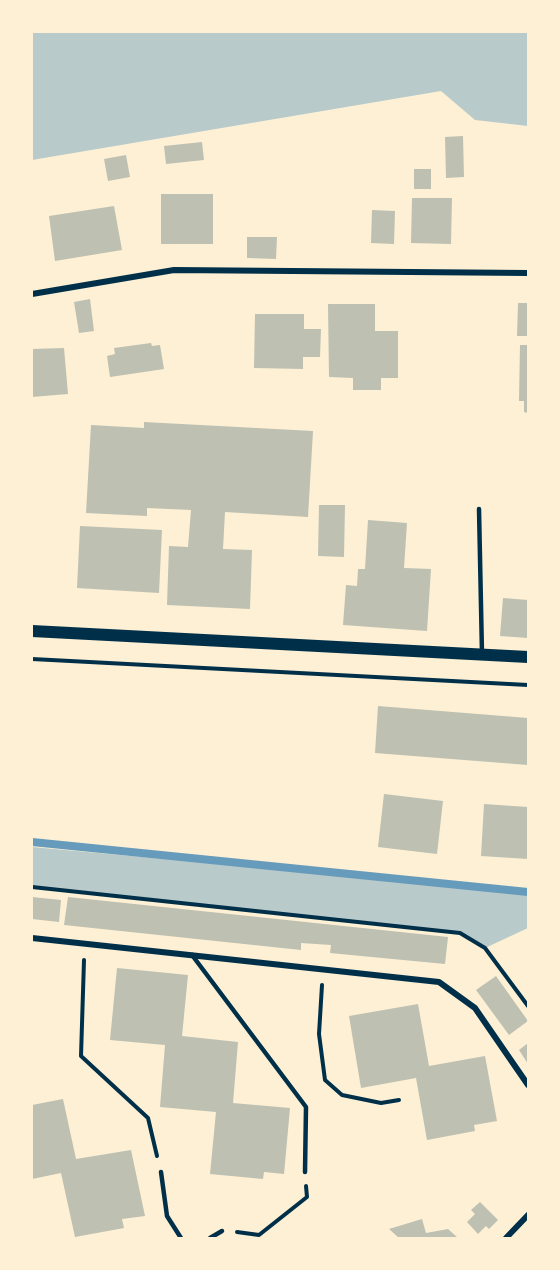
<!DOCTYPE html>
<html>
<head>
<meta charset="utf-8">
<style>
	body { margin:0 }
	#map { position:relative; width:560px; height:1270px; overflow:hidden; background:#fdf0d5; font-family:"DejaVu Sans",sans-serif }
	canvas { display:block }
	.frame { position:absolute; inset:0; border:33px solid #fdf0d5; pointer-events:none }
</style>
</head>
<body>
<div id="map">
<canvas width="560" height="1270"></canvas>
<div class="frame"></div>
</div>
<script>
const ctx = document.querySelector('canvas').getContext('2d');
ctx.lineJoin = 'round';
function fill(path, color) {
  ctx.fillStyle = color;
  ctx.fill(path, 'evenodd');
}
function shape(rows) {
  const path = new Path2D();
  for (const r of rows) {
    path.moveTo(r[0], r[1]);
    for (let i = 2; i < r.length; i += 2) path.lineTo(r[i], r[i + 1]);
  }
  return path;
}
function trace(path, color, width, dash) {
  ctx.strokeStyle = color;
  ctx.lineWidth = width;
  ctx.lineCap = dash ? 'butt' : 'round';
  ctx.setLineDash(dash || []);
  ctx.stroke(path);
}
fill(shape([
	[32,32,528,32,528,126,475,120,441,91,32,160],
	[32,847,528,892,528,928,485,948,460,933,32,887]
]), '#b9caca');
trace(shape([
	[32,842,528,892]
]), '#669bbc', 8);
fill(shape([
	[463,136,464,177,446,178,445,137],
	[202,142,204,160,166,164,164,146],
	[126,155,130,177,108,181,104,159],
	[414,169,431,169,431,189,414,189],
	[161,194,213,194,213,244,161,244],
	[412,198,452,198,451,244,411,243],
	[114,206,122,250,55,261,49,216],
	[372,210,395,211,394,244,371,243],
	[247,237,277,237,276,259,247,258],
	[90,299,94,331,79,333,74,302],
	[518,303,528,303,528,336,517,336],
	[328,304,375,304,375,331,398,331,398,378,381,378,381,390,353,390,353,378,329,377],
	[255,314,304,314,304,329,321,329,320,357,303,357,303,369,254,368],
	[151,343,152,346,160,345,164,369,110,377,107,356,115,354,114,348],
	[520,345,528,345,528,413,524,412,524,401,519,401],
	[64,348,68,394,32,397,32,349],
	[144,422,313,431,308,517,225,512,223,549,252,550,250,609,167,605,169,546,188,547,191,510,147,508,147,516,86,513,91,425,144,428],
	[319,505,345,505,344,557,318,556],
	[368,520,407,523,404,568,431,569,427,631,343,625,346,585,357,586,358,569,365,569],
	[80,526,162,530,159,593,77,588],
	[503,598,528,600,528,638,500,636],
	[378,706,528,718,528,765,375,753],
	[384,794,443,801,437,854,378,847],
	[484,804,528,807,528,859,481,856],
	[32,897,61,900,59,922,32,919],
	[68,897,448,937,445,964,330,953,331,945,301,943,301,950,64,925],
	[117,968,188,975,182,1036,238,1042,233,1103,290,1108,284,1174,264,1172,263,1179,210,1174,216,1112,160,1107,165,1045,110,1040],
	[496,976,528,1021,509,1035,476,990],
	[418,1004,429,1066,485,1056,497,1121,474,1125,475,1131,427,1140,416,1078,361,1088,349,1016],
	[528,1043,528,1064,519,1050],
	[63,1099,76,1159,131,1150,145,1216,122,1219,124,1228,75,1237,61,1173,32,1179,32,1105],
	[480,1202,498,1220,489,1229,486,1226,478,1234,467,1222,475,1214,471,1210],
	[422,1219,426,1233,448,1229,458,1238,399,1238,389,1229]
]), '#bec0b2');
trace(shape([
	[32,659,528,685],
	[32,887,460,933,485,948,528,1006],
	[84,960,81,1056,148,1118,157,1156],
	[322,985,319,1034,325,1080,342,1095,381,1103,399,1100],
	[237,1232,259,1235,307,1197,306,1186]
]), '#003049', 4);
trace(shape([
	[479,509,482,654],
	[192,955,306,1107,305,1172],
	[161,1172,167,1216,181,1238],
	[210,1238,222,1231]
]), '#003049', 4.5);
trace(shape([
	[32,294,174,270,528,273],
	[32,938,439,982,475,1008,528,1085],
	[506,1238,528,1215]
]), '#003049', 6);
trace(shape([
	[32,631,528,657]
]), '#003049', 12);
</script>
</body>
</html>
